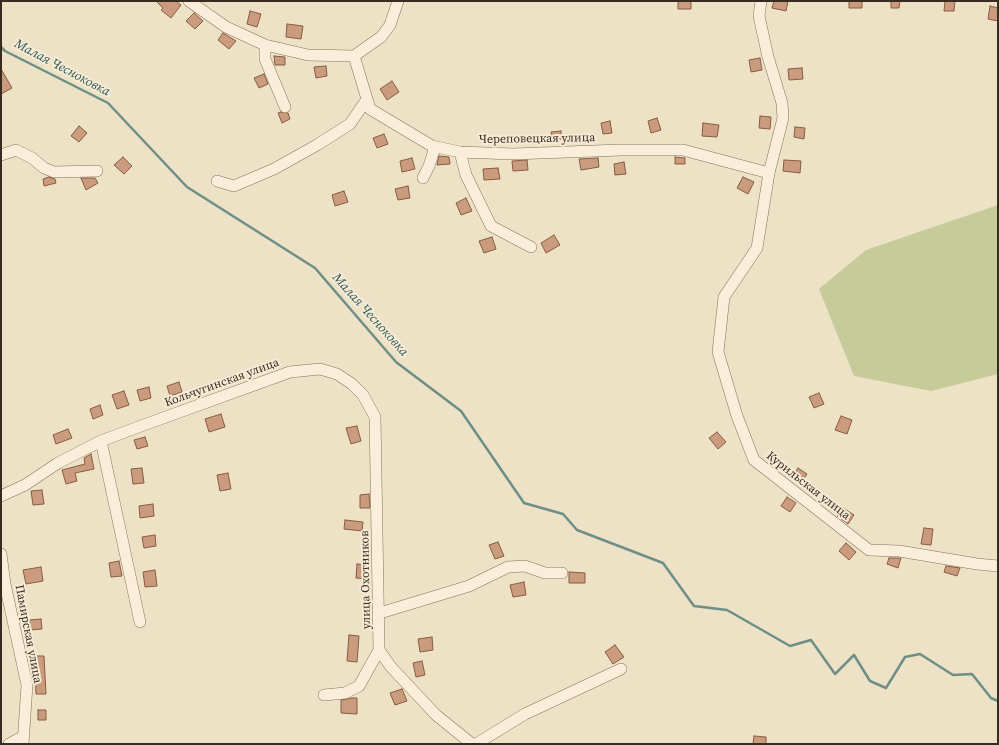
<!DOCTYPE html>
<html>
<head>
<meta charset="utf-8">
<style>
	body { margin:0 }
	#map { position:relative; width:999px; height:745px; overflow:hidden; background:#ede1c6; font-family:"Source Serif 4",serif }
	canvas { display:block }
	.frame { position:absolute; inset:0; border:2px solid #392b1f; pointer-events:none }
</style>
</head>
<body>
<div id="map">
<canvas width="999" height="745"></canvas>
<div class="frame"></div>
</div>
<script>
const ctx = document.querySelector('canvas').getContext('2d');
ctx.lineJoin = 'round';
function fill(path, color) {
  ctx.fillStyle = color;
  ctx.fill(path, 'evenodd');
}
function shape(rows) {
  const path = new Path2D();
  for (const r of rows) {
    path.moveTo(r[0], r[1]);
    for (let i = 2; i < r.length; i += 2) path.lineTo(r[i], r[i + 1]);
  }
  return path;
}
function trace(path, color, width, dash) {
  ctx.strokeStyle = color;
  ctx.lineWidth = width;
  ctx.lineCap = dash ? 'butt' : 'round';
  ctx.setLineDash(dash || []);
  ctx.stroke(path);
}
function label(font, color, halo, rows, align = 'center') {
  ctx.font = font + ' "Source Serif 4",serif';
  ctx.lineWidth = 4;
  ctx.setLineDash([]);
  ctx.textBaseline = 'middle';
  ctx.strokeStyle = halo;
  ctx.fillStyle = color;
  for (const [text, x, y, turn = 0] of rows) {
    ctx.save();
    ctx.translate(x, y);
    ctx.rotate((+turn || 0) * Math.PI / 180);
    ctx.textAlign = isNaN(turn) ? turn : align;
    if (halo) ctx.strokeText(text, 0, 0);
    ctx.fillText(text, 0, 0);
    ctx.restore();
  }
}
fill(shape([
	[998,205,998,374,931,391,854,376,819,289,866,250]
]), '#c6cb9a');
trace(shape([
	[1,47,5,51,108,103,187,187,315,268,396,362,461,411,524,503,563,514,577,530,663,563,694,606,727,610,790,646,811,640,835,674,854,655,870,681,886,688,905,657,920,654,953,675,972,674,991,698,998,701]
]), '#6e8f86', 2.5);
const building = shape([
	[156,1,176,1,181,5,171,18,161,10,163,8,156,1],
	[678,1,691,1,691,9,678,9,678,1],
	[774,1,788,1,786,11,772,8,774,1],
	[849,1,862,1,862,8,849,8,849,1],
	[891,1,900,1,899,8,891,8,891,1],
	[945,1,955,1,954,11,944,11,945,1],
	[990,6,998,8,998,21,988,19,990,6],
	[250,11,261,14,257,27,247,24,250,11],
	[194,13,203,21,195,29,186,21,194,13],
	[287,24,303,26,301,39,286,37,287,24],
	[223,33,236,41,229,49,218,40,223,33],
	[274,56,285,57,285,65,275,65,274,56],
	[760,58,762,70,751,72,749,60,760,58],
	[326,66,327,76,316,78,314,67,326,66],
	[802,68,803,79,789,80,788,69,802,68],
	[1,69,12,88,1,94,1,69],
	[264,74,268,84,259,88,254,78,264,74],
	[392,81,399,92,387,100,380,89,392,81],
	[281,112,288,113,290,119,282,123,278,113,281,112],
	[760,116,771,117,770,129,759,128,760,116],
	[657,118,661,130,651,133,648,121,657,118],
	[610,121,612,133,603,134,601,123,610,121],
	[703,123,719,125,717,137,702,136,703,123],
	[79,126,87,133,79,142,71,136,79,126],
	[795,127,805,128,804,139,794,137,795,127],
	[561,131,561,139,552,140,551,132,561,131],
	[384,134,388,144,377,148,373,138,384,134],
	[439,156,449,157,450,164,437,165,439,156],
	[123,157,132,166,124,174,114,165,123,157],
	[675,157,685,158,685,164,675,164,675,157],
	[412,158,415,169,402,172,400,161,412,158],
	[598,158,599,167,581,170,579,159,598,158],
	[527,160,528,170,513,171,512,161,527,160],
	[784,160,801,161,800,173,783,171,784,160],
	[624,162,626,174,615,175,614,164,624,162],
	[498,168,500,179,484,180,483,169,498,168],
	[49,177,55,179,56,183,44,186,43,179,49,177],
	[743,177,754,182,748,194,737,188,743,177],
	[81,178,95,178,98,183,86,190,81,178],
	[408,186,410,198,398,200,395,189,408,186],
	[344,191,348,202,335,206,332,195,344,191],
	[466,198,472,211,461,215,456,203,466,198],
	[554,235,560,245,546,253,541,243,554,235],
	[492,237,496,249,484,253,479,241,492,237],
	[179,382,182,392,170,396,167,386,179,382],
	[149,387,151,398,140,401,137,390,149,387],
	[124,391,129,405,117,409,112,395,124,391],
	[819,393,824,404,814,408,809,397,819,393],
	[100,405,103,415,93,419,90,409,100,405],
	[221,414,225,427,209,432,205,419,221,414],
	[841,416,852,420,847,434,835,430,841,416],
	[357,426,361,441,351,444,346,428,357,426],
	[68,429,72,438,56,444,53,435,68,429],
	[717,432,726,442,718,449,709,438,717,432],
	[145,437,148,446,137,449,134,440,145,437],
	[91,454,94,469,75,473,77,481,66,484,62,470,85,464,84,458,91,454],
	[142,468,144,483,133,484,131,469,142,468],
	[798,468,807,474,801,483,792,478,798,468],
	[228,473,231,489,220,491,217,475,228,473],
	[42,490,44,504,33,505,31,491,42,490],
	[369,494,370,508,360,508,360,495,369,494],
	[787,497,796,503,790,512,781,506,787,497],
	[153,504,154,516,140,518,139,506,153,504],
	[843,508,854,515,848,524,837,516,843,508],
	[345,520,363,522,362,531,344,529,345,520],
	[924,528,933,529,931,545,921,544,924,528],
	[155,535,156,546,144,548,142,537,155,535],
	[498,542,504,556,495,559,489,545,498,542],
	[846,543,856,552,849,560,839,551,846,543],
	[889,558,901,558,898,568,887,564,889,558],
	[119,561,122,576,111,577,109,563,119,561],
	[357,564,369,565,368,579,356,578,357,564],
	[946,566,960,568,957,576,944,572,946,566],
	[41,567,43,581,26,584,23,570,41,567],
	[155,570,157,586,145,587,143,572,155,570],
	[569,572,585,573,585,583,569,583,569,572],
	[524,582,526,595,513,597,510,585,524,582],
	[41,619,42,629,30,630,29,620,41,619],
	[349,635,359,636,357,662,347,661,349,635],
	[432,637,433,650,420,652,418,639,432,637],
	[615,645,624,657,613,664,605,652,615,645],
	[33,656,44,656,46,694,36,694,35,671,33,671,33,656],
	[422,661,425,675,416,677,413,663,422,661],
	[402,689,407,701,395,705,390,693,402,689],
	[352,698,357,698,357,714,341,713,341,700,352,698],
	[38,710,46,710,46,720,38,720,38,710],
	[754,736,766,737,766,744,753,744,754,736]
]);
fill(building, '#ca9b7d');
trace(building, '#875c42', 1);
const minor = shape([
	[189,1,226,27,265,45,308,55,354,56,370,109,432,146,460,152,513,154,621,150,683,150,769,173,783,118,782,103,768,57,759,16,761,1],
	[265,45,265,59,285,107],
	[354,56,381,37,390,25,398,1],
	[460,152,466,175,491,226,531,247],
	[1,155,16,150,32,158,44,168,54,172,97,171],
	[769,173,757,248,724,297,718,352,737,416,754,460,869,550,899,551,977,564,998,566],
	[423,178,429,166,435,147],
	[217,181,234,186,274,169,317,145,350,124,367,99],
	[101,441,140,622],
	[1,496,25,485,58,463,101,441,141,426,290,372,320,369,337,374,352,384,363,395,375,417,379,650,391,667,436,715,472,744],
	[1,554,5,584,27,685,23,744],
	[380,613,469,586,508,567,525,566,545,573,562,573],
	[324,695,345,693,359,686,379,650],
	[9,744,22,737],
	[476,744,525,714,621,669]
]);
trace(minor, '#88725c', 12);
trace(minor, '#f8eed9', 11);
label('12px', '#392b1f', '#f5ebd5', [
	["Череповецкая улица",537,139,-1],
	["Кольчугинская улица",222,383,-20],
	["Курильская улица",808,486,38],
	["улица Охотников",366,580,-91],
	["Памирская улица",28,634,79]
]);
label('italic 13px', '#2f5854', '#f5ebd5', [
	["Малая Чесноковка",62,68,28],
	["Малая Чесноковка",370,315,48]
]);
</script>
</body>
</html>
